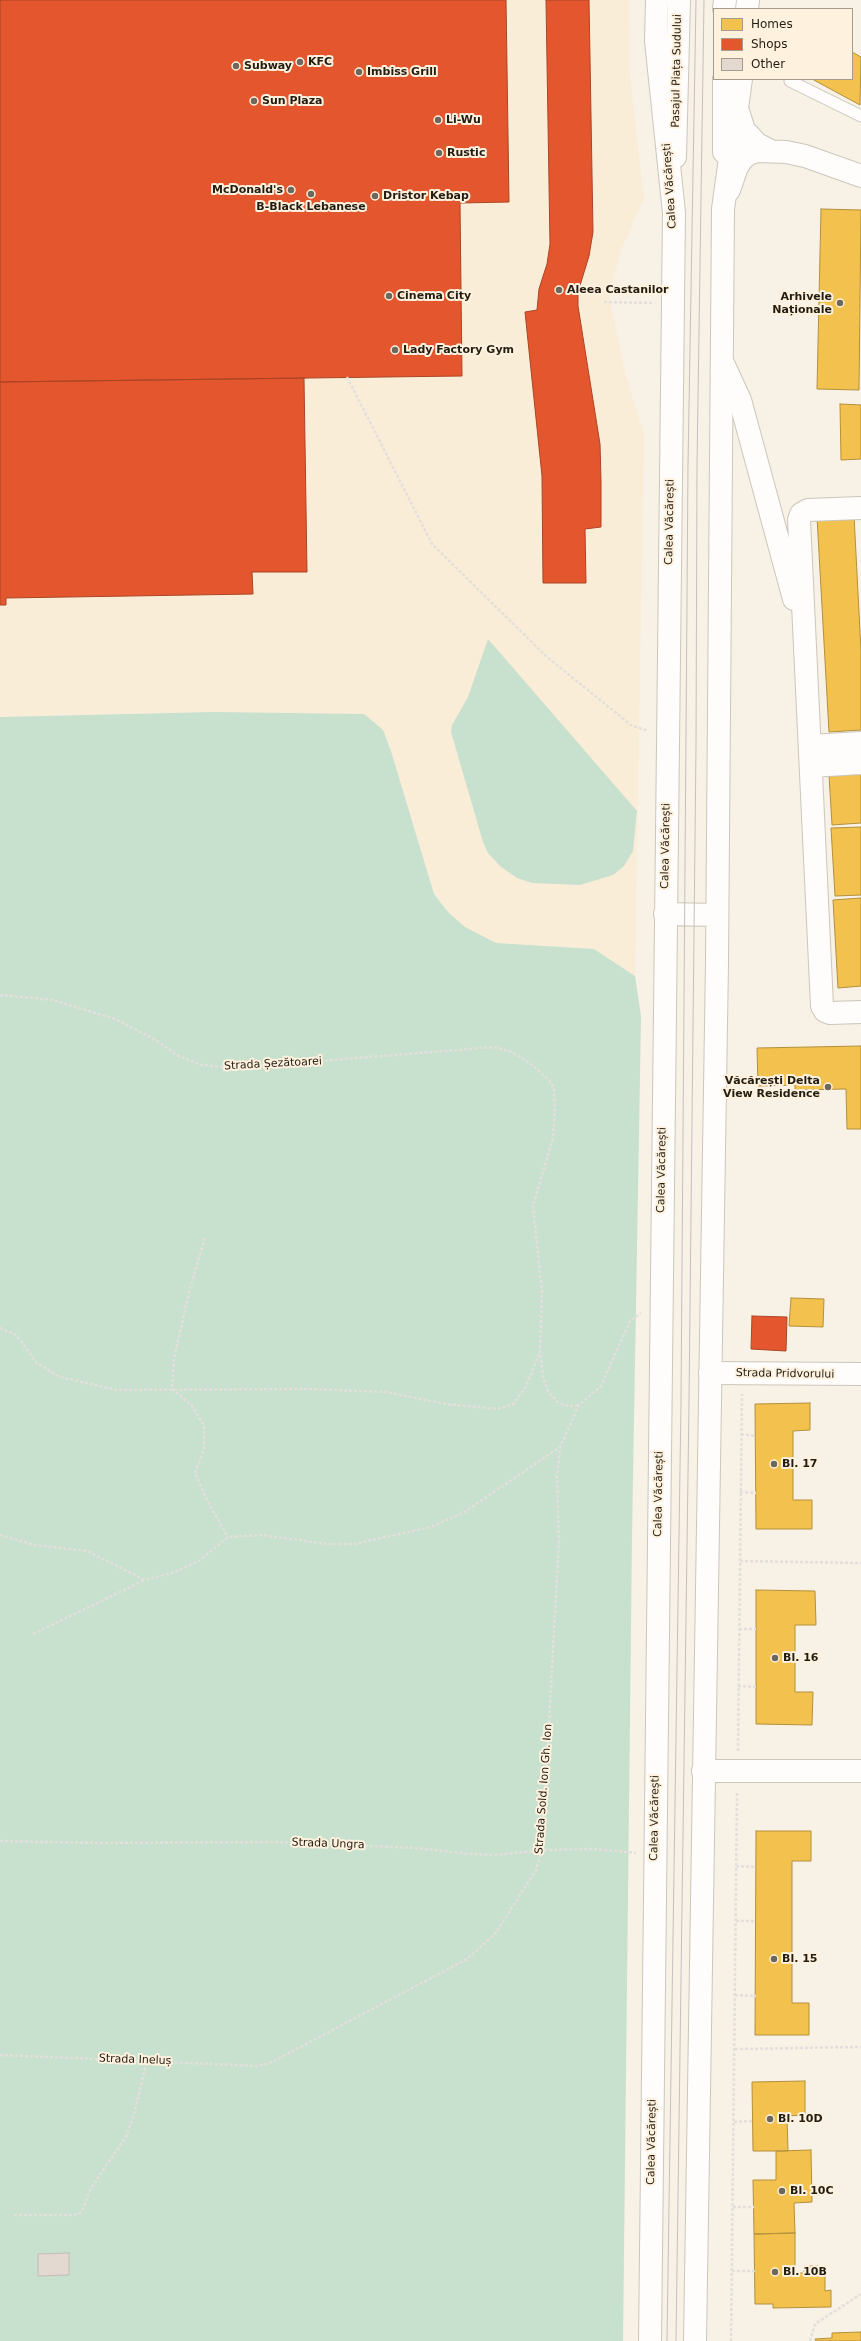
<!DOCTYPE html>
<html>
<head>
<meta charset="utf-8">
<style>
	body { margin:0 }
	#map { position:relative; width:861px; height:2341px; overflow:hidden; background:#f7f1e6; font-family:"DejaVu Sans",sans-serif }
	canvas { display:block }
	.legend { position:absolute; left:713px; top:8px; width:140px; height:72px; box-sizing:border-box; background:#fef2df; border:1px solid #a69c8d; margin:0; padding:5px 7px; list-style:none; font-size:12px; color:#231c11 }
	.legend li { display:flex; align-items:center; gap:8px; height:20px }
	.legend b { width:20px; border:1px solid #a69c8d }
</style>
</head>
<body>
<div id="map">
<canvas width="861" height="2341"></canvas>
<ul class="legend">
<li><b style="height:11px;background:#f2c14e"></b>Homes</li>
<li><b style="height:11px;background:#e4572e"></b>Shops</li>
<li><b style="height:11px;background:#e3d9d1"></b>Other</li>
</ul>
</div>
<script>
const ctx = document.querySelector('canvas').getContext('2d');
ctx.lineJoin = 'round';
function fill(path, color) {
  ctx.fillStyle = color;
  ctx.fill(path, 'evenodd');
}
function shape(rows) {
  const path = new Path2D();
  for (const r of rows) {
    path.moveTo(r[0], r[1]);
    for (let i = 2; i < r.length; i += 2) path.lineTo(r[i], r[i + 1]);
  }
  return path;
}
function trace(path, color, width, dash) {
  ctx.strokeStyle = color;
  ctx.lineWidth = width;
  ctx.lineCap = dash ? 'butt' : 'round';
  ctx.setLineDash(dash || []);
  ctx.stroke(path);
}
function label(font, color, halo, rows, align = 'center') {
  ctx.font = font + ' "DejaVu Sans",sans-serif';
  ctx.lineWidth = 4;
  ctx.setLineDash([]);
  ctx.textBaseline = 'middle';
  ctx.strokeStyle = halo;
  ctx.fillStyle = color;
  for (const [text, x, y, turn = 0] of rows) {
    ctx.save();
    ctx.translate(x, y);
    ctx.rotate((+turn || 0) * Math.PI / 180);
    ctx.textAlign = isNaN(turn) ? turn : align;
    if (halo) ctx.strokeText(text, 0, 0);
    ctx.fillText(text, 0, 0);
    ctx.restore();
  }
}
fill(shape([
	[0,0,629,0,630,76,644,199,621,250,609,298,626,376,644,434,635,976,594,949,496,943,465,927,448,912,434,894,391,751,383,730,214,712,0,717]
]), '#faedd7');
fill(shape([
	[488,639,637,811,633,851,624,866,613,875,580,885,532,883,517,878,500,866,488,853,483,842,451,732,452,725,468,697],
	[214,712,364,714,383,730,391,751,434,894,448,912,465,927,496,943,594,949,635,976,641,1016,632,1535,623,2341,0,2341,0,717]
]), '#c8e0ce');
const homes = shape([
	[852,52,861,57,860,105,812,79,852,79,852,52],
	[821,209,861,210,859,390,817,389,821,209],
	[840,404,861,405,861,459,841,460,840,404],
	[854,515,861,651,861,730,829,732,817,517,854,515],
	[861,773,861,823,832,825,829,775,861,773],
	[861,827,861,895,835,896,831,828,861,827],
	[861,898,861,986,838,988,833,900,861,898],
	[861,1046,861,1129,847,1129,846,1089,795,1090,795,1085,758,1086,757,1048,861,1046],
	[791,1298,824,1299,823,1327,789,1326,791,1298],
	[810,1403,810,1430,793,1431,793,1500,812,1500,812,1529,756,1529,755,1404,810,1403],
	[756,1590,815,1591,816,1625,795,1625,795,1692,813,1692,812,1725,756,1724,756,1590],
	[756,1831,811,1831,811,1861,792,1861,792,2003,809,2003,809,2035,755,2035,756,1831],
	[805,2081,805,2115,787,2116,788,2151,753,2151,752,2082,805,2081],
	[811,2150,812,2202,794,2203,795,2233,754,2234,753,2180,776,2180,776,2151,811,2150],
	[795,2233,795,2273,804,2273,804,2266,825,2266,825,2291,831,2290,831,2307,773,2308,773,2304,755,2304,754,2234,795,2233],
	[861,2332,861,2341,816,2341,815,2339,832,2338,832,2333,861,2332]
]);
fill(homes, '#f2c14e');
trace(homes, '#b4903c', 1);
const shops = shape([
	[0,0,506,0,509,202,460,203,462,376,0,382,0,0],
	[546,0,589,0,593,232,589,256,578,292,578,306,600,444,601,481,601,527,585,529,586,583,543,583,542,476,525,312,537,310,539,289,547,264,550,244,546,0],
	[304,378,307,572,252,572,253,594,6,598,6,605,0,605,0,382,304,378],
	[752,1316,787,1317,786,1351,751,1349,752,1316]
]);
fill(shops, '#e4572e');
trace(shops, '#aa4525', 1);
const building = shape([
	[69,2253,69,2275,38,2276,38,2254,69,2253]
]);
fill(building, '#e3d9d1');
trace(building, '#c6bcb4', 1);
const lane = shape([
	[790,81,861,116]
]);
const street = shape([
	[722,361,740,400,794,599],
	[861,508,808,510,801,514,799,520,822,1006,825,1011,830,1013,861,1012],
	[810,746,861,743],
	[811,766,861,763],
	[710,1373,861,1374],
	[703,1771,861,1771]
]);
const secondary = shape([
	[724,9,725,0],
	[737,108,744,130,757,144,771,151],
	[724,152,724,79],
	[675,157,679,0],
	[729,190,737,167,743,158,750,153,758,151,786,152,805,156,861,176]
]);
const primary = shape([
	[747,9,748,0],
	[665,914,717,915],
	[650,2341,674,213,656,41,657,0],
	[695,2341,717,962,723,209,741,79]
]);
trace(lane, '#ccc6bb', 13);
trace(street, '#ccc6bb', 24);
trace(secondary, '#ccc6bb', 24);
trace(primary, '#ccc6bb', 24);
trace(shape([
	[604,302,652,303],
	[347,377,432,544,547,657,631,725,648,731],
	[0,995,53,1000,115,1019,154,1039,179,1056,202,1065,233,1068,494,1047,512,1052,532,1065,549,1080,554,1088,555,1111,553,1138,533,1206,542,1293,540,1351,543,1377,548,1392,559,1403,570,1406,579,1405],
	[205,1238,190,1288,174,1358,172,1389,192,1406,204,1426,204,1449,195,1473,208,1502,228,1537],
	[0,1328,16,1335,37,1363,60,1377,117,1390,308,1389,386,1392,446,1404,498,1409,513,1404,525,1388,540,1352],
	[741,1434,755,1436],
	[740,1492,756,1493],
	[0,1535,35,1545,87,1551,145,1580,175,1572,199,1561,228,1537,262,1535,327,1544,355,1544,431,1527,463,1513,560,1447],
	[740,1561,861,1563],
	[739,1629,756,1629],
	[33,1634,145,1580],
	[738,1686,756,1687],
	[738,1751,742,1394],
	[0,1841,98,1843,276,1842,416,1848,470,1854,496,1855,542,1850,595,1849,636,1853],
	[736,1866,756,1867],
	[736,1921,756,1921],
	[735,1995,756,1996],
	[735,2049,861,2047],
	[0,2055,257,2066,270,2063,467,1959,495,1934,536,1870,542,1850,559,1540,557,1476,560,1447,579,1405,601,1386,630,1321,641,1313],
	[734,2122,753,2121],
	[733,2207,754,2207],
	[14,2215,69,2215,79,2214,83,2209,89,2192,101,2173,126,2137,134,2115,147,2060],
	[732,2271,755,2271],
	[731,2341,737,1792],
	[810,2341,815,2324,861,2294]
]), '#e2dfdc', 2.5, [3, 2]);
trace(lane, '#fefdfb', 11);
trace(street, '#fefdfb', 22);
trace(secondary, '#fefdfb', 22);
trace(primary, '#fefdfb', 22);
trace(shape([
	[667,2341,681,1402,688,464,696,0],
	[676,2341,689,1402,696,746,697,464,704,0]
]), '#c2c1bd', 1);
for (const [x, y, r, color] of [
	[300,62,4,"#6d675c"],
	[236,66,4,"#6d675c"],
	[359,72,4,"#6d675c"],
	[254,101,4,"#6d675c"],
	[438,120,4,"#6d675c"],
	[439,153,4,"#6d675c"],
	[291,190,4,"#6d675c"],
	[311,194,4,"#6d675c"],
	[375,196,4,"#6d675c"],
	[559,290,4,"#6d675c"],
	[389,296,4,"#6d675c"],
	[840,303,4,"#6d675c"],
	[395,350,4,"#6d675c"],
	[828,1087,4,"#6d675c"],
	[774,1464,4,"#6d675c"],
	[775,1658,4,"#6d675c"],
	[774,1959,4,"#6d675c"],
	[770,2119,4,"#6d675c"],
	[782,2191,4,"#6d675c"],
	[775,2272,4,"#6d675c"]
]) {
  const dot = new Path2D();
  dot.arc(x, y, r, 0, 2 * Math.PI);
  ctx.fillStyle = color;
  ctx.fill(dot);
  trace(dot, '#fef2df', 1.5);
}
label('bold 11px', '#231c11', '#fef2df', [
	["KFC",308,62],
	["Subway",244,66],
	["Imbiss Grill",367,72],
	["Sun Plaza",262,101],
	["Li-Wu",446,120],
	["Rustic",447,153],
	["McDonald's",283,190,"right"],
	["Dristor Kebap",383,196],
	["B-Black Lebanese",311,207,"center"],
	["Aleea Castanilor",567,290],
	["Cinema City",397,296],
	["Arhivele",832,297,"right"],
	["Naționale",832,310,"right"],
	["Lady Factory Gym",403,350],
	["Văcărești Delta",820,1081,"right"],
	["View Residence",820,1094,"right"],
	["Bl. 17",782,1464],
	["Bl. 16",783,1658],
	["Bl. 15",782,1959],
	["Bl. 10D",778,2119],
	["Bl. 10C",790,2191],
	["Bl. 10B",783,2272]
], 'left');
label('11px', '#231c11', '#fef2df', [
	["Pasajul Piața Sudului",677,71,-89],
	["Calea Văcărești",670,186,-94],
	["Calea Văcărești",670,522,-89],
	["Calea Văcărești",666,846,-89],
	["Strada Șezătoarei",273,1064,-3],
	["Calea Văcărești",662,1170,-89],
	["Strada Pridvorului",785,1374,1],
	["Calea Văcărești",659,1494,-89],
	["Strada Sold. Ion Gh. Ion",544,1789,-86],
	["Calea Văcărești",655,1818,-89],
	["Strada Ungra",328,1844,2],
	["Strada Ineluș",135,2060,2],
	["Calea Văcărești",652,2142,-89]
]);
</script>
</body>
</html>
